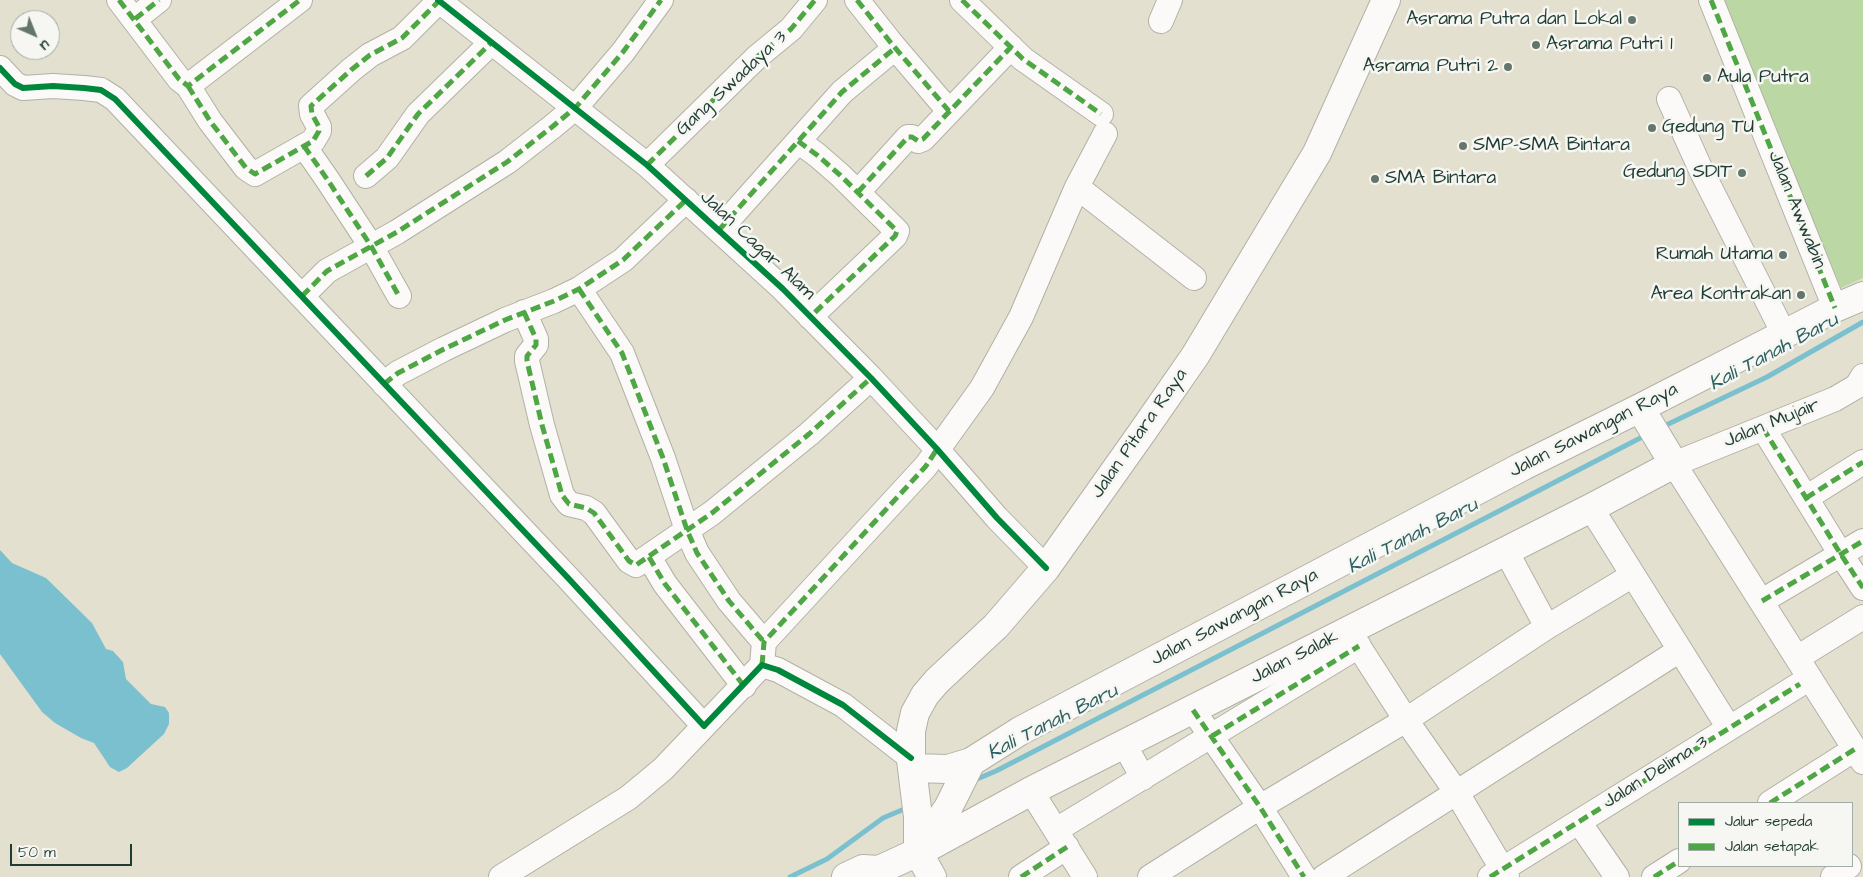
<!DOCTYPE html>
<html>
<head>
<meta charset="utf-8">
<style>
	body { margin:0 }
	#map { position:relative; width:1863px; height:877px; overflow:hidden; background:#e4e0d0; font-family:"Architects Daughter",sans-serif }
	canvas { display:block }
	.legend { position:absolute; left:1678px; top:802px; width:175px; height:65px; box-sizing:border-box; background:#f6f6f2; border:1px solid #a0aca6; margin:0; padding:6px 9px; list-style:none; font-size:15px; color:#1f3d34 }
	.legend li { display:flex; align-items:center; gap:10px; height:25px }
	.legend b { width:25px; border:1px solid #a0aca6 }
	.north { position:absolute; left:10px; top:10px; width:50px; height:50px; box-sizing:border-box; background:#f6f6f2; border:1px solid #a0aca6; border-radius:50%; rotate:136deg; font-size:14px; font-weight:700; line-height:20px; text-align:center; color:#1f3d34 }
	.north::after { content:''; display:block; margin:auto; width:18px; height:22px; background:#64766b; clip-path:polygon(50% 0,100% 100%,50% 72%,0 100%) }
	.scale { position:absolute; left:10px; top:844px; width:122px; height:22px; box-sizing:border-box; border:2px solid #1f3d34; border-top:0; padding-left:6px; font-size:15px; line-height:18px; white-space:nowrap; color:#1f3d34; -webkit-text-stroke:4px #f6f6f2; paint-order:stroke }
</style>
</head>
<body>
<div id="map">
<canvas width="1863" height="877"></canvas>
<ul class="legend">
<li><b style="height:6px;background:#00873e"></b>Jalur sepeda</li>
<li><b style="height:6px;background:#4fa644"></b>Jalan setapak</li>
</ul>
<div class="north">U</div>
<div class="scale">50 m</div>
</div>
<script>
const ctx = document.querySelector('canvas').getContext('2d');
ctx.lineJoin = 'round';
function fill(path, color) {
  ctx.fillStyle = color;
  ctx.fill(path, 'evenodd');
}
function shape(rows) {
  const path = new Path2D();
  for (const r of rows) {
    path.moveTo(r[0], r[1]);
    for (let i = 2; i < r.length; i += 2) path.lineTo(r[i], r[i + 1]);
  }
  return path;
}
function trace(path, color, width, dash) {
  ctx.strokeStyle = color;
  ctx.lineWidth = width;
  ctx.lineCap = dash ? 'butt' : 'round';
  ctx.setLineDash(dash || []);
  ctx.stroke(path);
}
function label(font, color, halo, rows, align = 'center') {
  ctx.font = font + ' "Architects Daughter",sans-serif';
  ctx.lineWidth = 5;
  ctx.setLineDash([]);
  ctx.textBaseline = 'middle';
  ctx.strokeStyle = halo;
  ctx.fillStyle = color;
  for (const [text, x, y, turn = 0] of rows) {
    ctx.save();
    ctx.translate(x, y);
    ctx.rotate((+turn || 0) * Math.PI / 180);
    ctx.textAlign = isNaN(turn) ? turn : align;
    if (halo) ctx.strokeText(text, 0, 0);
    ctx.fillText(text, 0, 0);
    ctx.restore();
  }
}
fill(shape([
	[1719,0,1863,0,1863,278,1841,288,1813,221,1739,53,1733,23]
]), '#bbd7a4');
fill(shape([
	[0,550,12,563,46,578,92,623,106,649,113,651,123,662,126,679,151,704,165,707,169,713,169,724,164,734,127,768,119,772,110,767,94,743,81,738,55,723,42,712,0,654]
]), '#7bc0ce');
trace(shape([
	[1662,427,1767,377,1863,322],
	[977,779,996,771,1648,434],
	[790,877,827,859,883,818,909,807]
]), '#7bc0ce', 5);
const minor = shape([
	[119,0,179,79,188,86,300,0],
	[438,0,647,165,783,289,871,378,937,449,997,518,1046,568],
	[857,0,891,43,949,111],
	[962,0,1023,59,1101,114],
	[1711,0,1835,308],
	[135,19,159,0],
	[1161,21,1170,0],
	[0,68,15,84,23,88,53,86,84,88,101,90,115,99,569,579,704,726,762,665,778,670,843,705,911,758],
	[188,86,210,121,246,168,255,174,313,141,319,131,319,127,312,114,311,106,351,70,370,55,402,38,439,1],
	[1669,99,1701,170,1784,334],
	[798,141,817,155,840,175,897,231,895,236,810,317],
	[304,146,327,179,371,246,399,296],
	[647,165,757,57,791,29,815,0],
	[366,176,387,158,418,114,491,43],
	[1077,187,1194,278],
	[858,192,908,137,912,137,918,141,923,139,1011,47],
	[719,230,842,92,895,48],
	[579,289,622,353,663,458,687,530,697,553,729,601,764,642],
	[302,296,327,271,397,232,507,162,552,127,576,107,623,52,661,0],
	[524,312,536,339,536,345,527,356,527,361,542,425,562,495,569,504,586,508,594,513,629,561,636,565,712,513,809,434,871,378],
	[1863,376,1857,386,1835,399,1674,464,1863,762],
	[384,384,398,373,444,349,505,320,554,301,579,289,623,260,686,200],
	[1763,428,1840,553,1863,588],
	[1806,498,1863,462],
	[1591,508,1729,728],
	[1506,551,1547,627],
	[649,557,665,584,744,686],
	[1762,601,1863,541],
	[1350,633,1406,720,1457,793,1507,877],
	[1797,658,1863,617],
	[762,665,764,642,926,466,982,388,1021,317,1077,187,1105,134],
	[1193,710,1260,807,1304,877],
	[1124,744,1143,778],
	[1031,791,1085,877],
	[1770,803,1855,749],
	[1579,822,1617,877],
	[1056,830,1359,646],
	[501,877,628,798,663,769,704,726],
	[1021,877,1067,847],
	[1150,877,1260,807,1406,720,1547,627,1633,575],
	[1324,877,1680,650],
	[1490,877,1810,678],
	[1654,877,1679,861],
	[1833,877,1849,866]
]);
const major = shape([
	[913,768,948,769,971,762],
	[846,877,863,869,879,870,918,852,918,817,911,760,911,731,915,713,925,695,937,681,996,626,1046,568,1143,431,1195,356,1317,153,1386,0]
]);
const highway = shape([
	[921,851,1031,791,1591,508,1674,464,1640,408],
	[918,852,948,808,971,762,1020,731,1523,466,1640,408,1835,308,1863,296],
	[918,852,932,877]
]);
trace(minor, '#b1b1a6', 26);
trace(major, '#b1b1a6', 30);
trace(highway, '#b1b1a6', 30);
trace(minor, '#fbfaf8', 24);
trace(major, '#fbfaf8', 28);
trace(highway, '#fbfaf8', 28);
trace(shape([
	[119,0,179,79,188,86,300,0],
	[857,0,891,43,949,111],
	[962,0,1023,59,1101,114],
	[1711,0,1835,308],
	[135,19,159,0],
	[188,86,210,121,246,168,255,174,313,141,319,131,319,127,312,114,311,106,351,70,370,55,402,38,439,1],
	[798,141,817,155,840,175,897,231,895,236,810,317],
	[304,146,327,179,371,246,399,296],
	[647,165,757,57,791,29,815,0],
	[366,176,387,158,418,114,491,43],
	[858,192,908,137,912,137,918,141,923,139,1011,47],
	[719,230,842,92,895,48],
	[579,289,622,353,663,458,687,530,697,553,729,601,764,642],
	[302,296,327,271,397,232,507,162,552,127,576,107,623,52,661,0],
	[524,312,536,339,536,345,527,356,527,361,542,425,562,495,569,504,586,508,594,513,629,561,636,565,712,513,809,434,871,378],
	[384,384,398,373,444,349,505,320,554,301,579,289,623,260,686,200],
	[1763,428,1840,553,1863,588],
	[1806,498,1863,462],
	[649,557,665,584,744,686],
	[1762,601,1863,541],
	[762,665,764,642,926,466,937,449],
	[1193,710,1260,807,1304,877],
	[1212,736,1359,646],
	[1770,803,1855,749],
	[1021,877,1067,847],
	[1490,877,1800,684],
	[1654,877,1679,861]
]), '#4fa644', 5, [10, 5]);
trace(shape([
	[438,0,647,165,783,289,871,378,937,449,997,518,1046,568],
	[0,68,15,84,23,88,53,86,84,88,101,90,115,99,569,579,704,726,762,665,778,670,843,705,911,758]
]), '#00873e', 6);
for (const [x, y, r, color] of [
	[1632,20,5,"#64766b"],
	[1536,45,5,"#64766b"],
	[1508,67,5,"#64766b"],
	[1707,78,5,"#64766b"],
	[1652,128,5,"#64766b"],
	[1463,146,5,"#64766b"],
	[1742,173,5,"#64766b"],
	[1375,179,5,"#64766b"],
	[1783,255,5,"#64766b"],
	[1801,295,5,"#64766b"]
]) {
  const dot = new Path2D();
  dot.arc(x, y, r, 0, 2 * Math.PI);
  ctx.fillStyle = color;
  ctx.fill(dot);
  trace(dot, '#f6f6f2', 2);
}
label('19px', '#1f3d34', '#f6f6f2', [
	["Asrama Putra dan Lokal",1622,20],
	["Asrama Putri 1",1546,45,"left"],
	["Asrama Putri 2",1498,67],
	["Aula Putra",1717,78,"left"],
	["Gedung TU",1662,128,"left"],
	["SMP-SMA Bintara",1473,146,"left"],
	["Gedung SDIT",1732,173],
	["SMA Bintara",1385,179,"left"],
	["Rumah Utama",1773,255],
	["Area Kontrakan",1791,295]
], 'right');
label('19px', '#1f3d34', '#f6f6f2', [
	["Gang Swadaya 3",732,84,-43],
	["Jalan Awwabin",1796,210,68],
	["Jalan Cagar Alam",757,246,43],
	["Jalan Mujair",1772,424,-22],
	["Jalan Sawangan Raya",1594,431,-27],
	["Jalan Pitara Raya",1140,434,-55],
	["Jalan Sawangan Raya",1235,618,-28],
	["Jalan Salak",1295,658,-27],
	["Jalan Delima 3",1656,773,-32]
]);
label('italic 20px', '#2d6062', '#f6f6f2', [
	["Kali Tanah Baru",1774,353,-28],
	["Kali Tanah Baru",1413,537,-27],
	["Kali Tanah Baru",1053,723,-27]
]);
</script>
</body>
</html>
